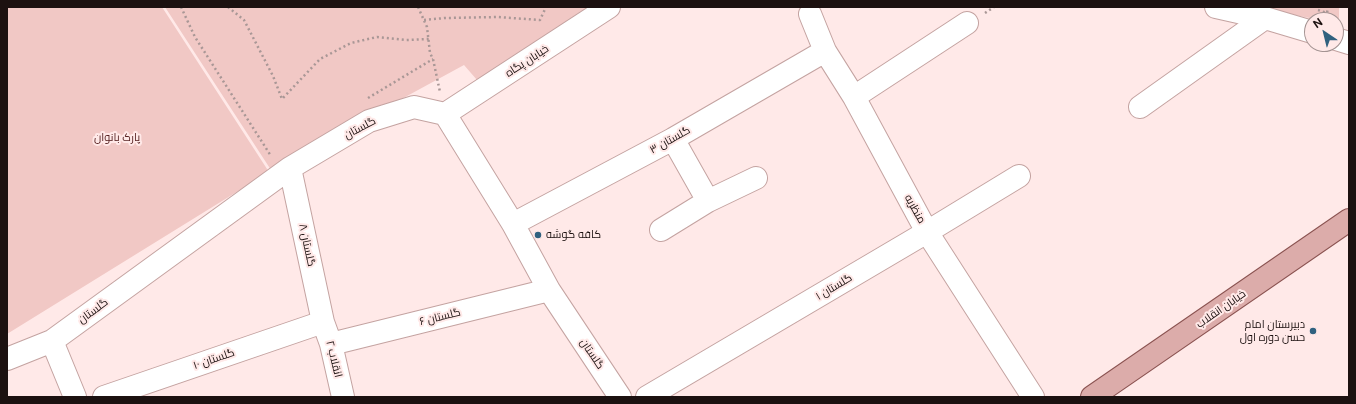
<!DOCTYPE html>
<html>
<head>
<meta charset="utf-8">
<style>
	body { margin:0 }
	#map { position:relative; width:1356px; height:404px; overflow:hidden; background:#ffe9e8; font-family:"Public Sans",sans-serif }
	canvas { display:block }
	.frame { position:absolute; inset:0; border:8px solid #1c1110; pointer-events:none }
	.north { position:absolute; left:1304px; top:12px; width:40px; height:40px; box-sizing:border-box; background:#ffe9e8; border:1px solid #a49392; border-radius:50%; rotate:325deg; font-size:11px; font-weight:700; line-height:16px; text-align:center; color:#1c1110 }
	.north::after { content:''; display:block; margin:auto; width:14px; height:18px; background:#30617f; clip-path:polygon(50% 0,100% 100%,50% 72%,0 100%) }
</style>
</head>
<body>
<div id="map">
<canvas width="1356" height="404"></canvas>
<div class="frame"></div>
<div class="north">N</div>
</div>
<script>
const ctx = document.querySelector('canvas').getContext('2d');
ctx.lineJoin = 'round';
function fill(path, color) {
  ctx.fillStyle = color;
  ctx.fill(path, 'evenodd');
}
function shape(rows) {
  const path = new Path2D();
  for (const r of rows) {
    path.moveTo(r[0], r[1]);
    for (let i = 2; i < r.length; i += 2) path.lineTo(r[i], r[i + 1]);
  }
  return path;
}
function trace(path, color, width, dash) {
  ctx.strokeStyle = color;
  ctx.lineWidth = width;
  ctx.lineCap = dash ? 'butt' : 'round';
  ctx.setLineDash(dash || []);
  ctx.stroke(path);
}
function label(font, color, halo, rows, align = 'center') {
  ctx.font = font + ' "Public Sans",Cairo,sans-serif';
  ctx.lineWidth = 4;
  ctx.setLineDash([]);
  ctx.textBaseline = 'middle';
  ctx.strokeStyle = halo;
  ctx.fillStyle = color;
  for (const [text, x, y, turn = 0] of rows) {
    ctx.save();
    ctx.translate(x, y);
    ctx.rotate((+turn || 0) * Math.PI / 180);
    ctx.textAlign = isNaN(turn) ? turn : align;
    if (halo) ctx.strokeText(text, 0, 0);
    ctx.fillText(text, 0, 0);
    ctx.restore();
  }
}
fill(shape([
	[7,7,162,7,269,172,7,334],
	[165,7,588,7,477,80,464,65,271,170],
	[1257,7,1339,7,1339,24,1336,24,1336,20,1319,20]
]), '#f1c8c5');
const minor = shape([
	[1216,7,1265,18,1312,32],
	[810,14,825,51,854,97,927,232,1033,397],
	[1336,39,1349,43],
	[854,97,967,23],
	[1140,107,1265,18],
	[445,114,609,7],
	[290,168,323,322,331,344,343,397],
	[708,201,756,178],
	[513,224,673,139,825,51],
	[661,230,708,201,673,139],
	[52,341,75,397],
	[331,344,549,290],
	[7,359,52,341,290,168,369,121,414,107,445,114,513,224,549,290,620,397],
	[104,397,323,322],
	[647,397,927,232,1019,176]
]);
const major = shape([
	[1092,397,1349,220]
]);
trace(minor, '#c4a3a1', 24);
trace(major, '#8a5250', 24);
trace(shape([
	[181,7,195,37,271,156],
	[228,7,244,20,273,76,282,99,320,59,351,43,377,37,406,40,429,39],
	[418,7,427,27,430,53,433,59,440,92],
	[1318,10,1327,13,1328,7],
	[985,13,994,7],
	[424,20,445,18,498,17,540,20,546,7],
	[368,98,433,59]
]), '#a99796', 2.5, [2, 3]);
trace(minor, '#fff', 22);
trace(major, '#dcacaa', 22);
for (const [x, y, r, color] of [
	[538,235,4,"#30617f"],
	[1313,331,4,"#30617f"]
]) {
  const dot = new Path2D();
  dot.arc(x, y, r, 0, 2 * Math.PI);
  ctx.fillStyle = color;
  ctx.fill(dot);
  trace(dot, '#ffe9e8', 1.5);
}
label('11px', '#1c1110', '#ffe9e8', [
	["خیابان پگاه",527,61,-33],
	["گلستان",360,128,-28],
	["گلستان ۳",670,140,-29],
	["منظریه",915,209,61],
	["گلستان ۸",307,245,78],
	["گلستان ۱",834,287,-31],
	["خیابان انقلاب",1221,309,-35],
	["گلستان",93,311,-36],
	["گلستان ۶",440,317,-14],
	["گلستان",592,354,56],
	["گلستان ۱۰",214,359,-19],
	["انقلاب ۲",334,359,76]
]);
label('11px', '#572222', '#ffe9e8', [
	["پارک بانوان",117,138]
]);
label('11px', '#1c1110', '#ffe9e8', [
	["کافه گوشه",546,235],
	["دبیرستان امام",1305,325,"right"],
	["حسن دوره اول",1305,338,"right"]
], 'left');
</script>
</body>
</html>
